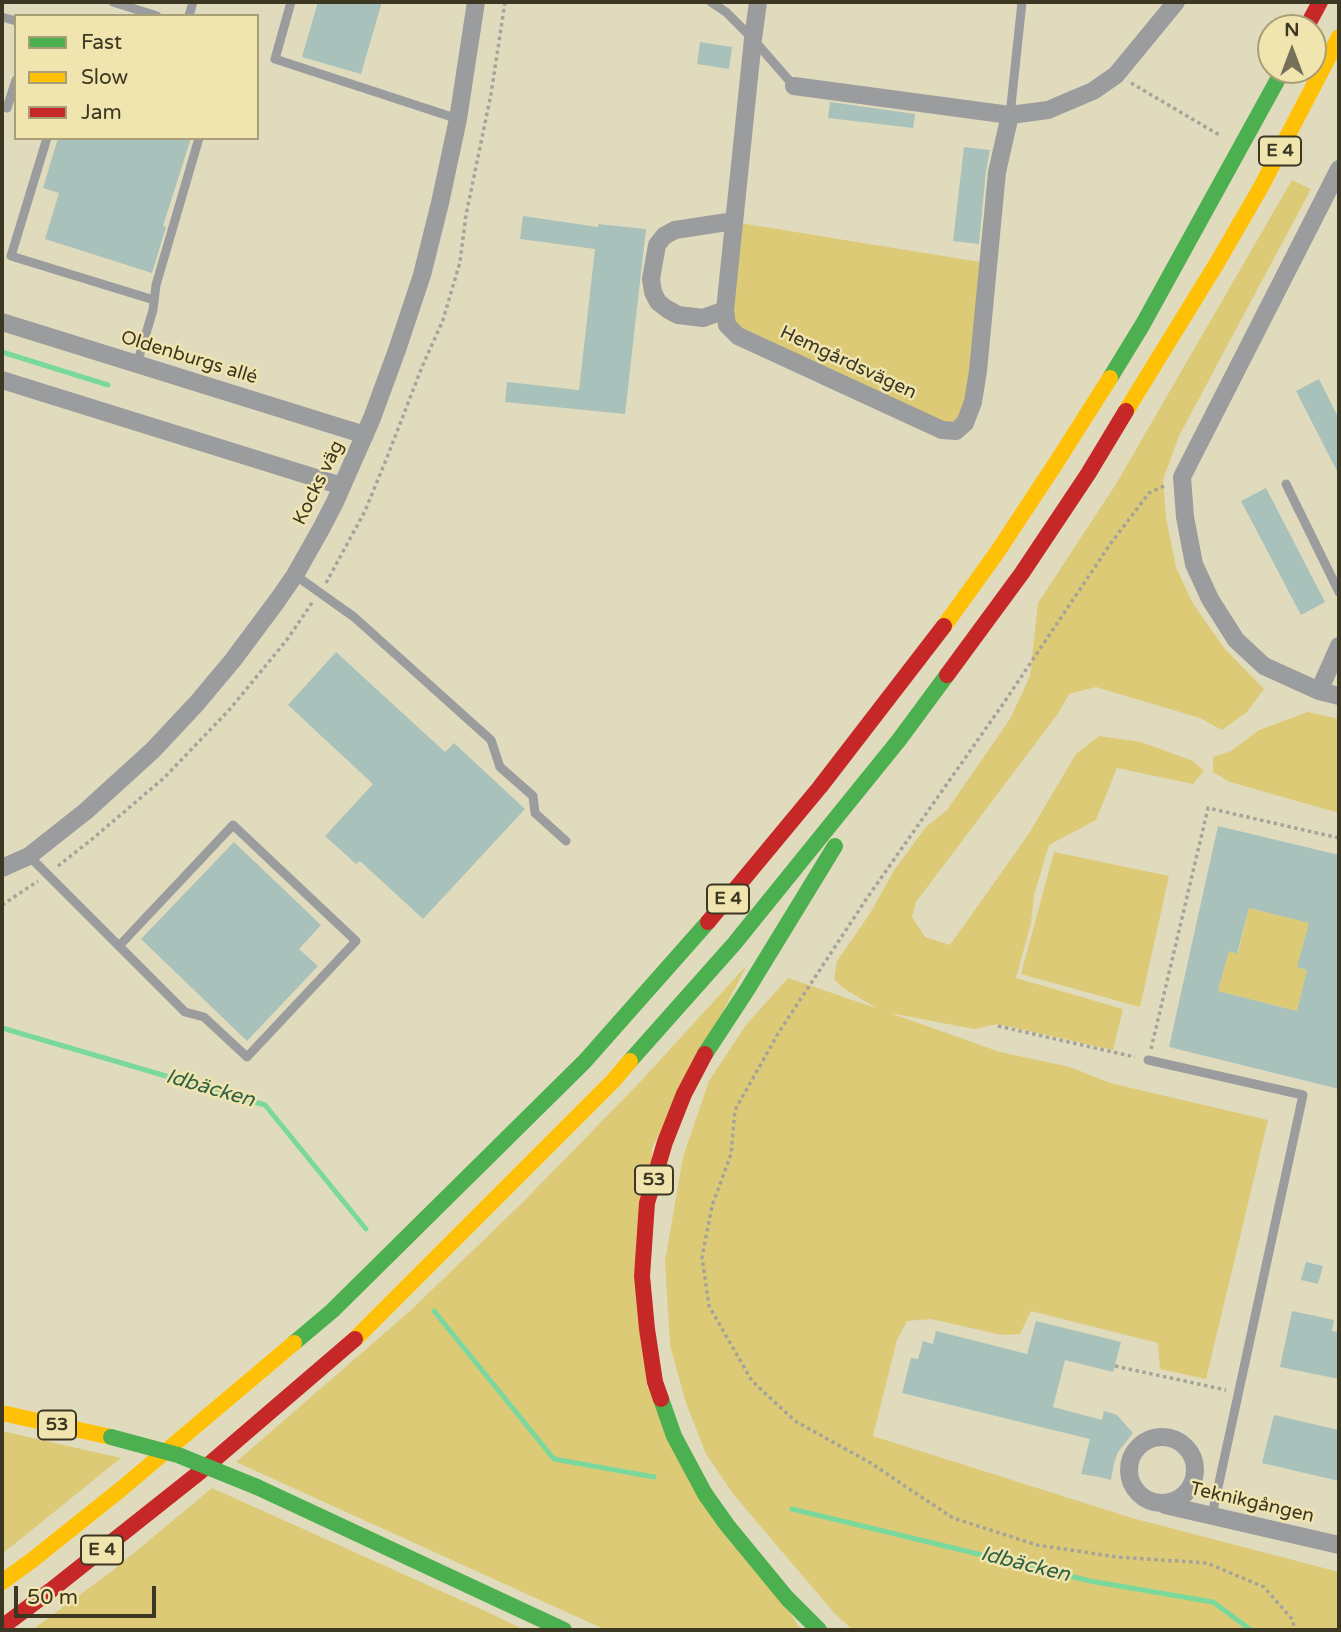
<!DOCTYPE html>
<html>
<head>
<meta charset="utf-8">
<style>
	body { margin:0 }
	#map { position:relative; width:1341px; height:1632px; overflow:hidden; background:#e1dbbe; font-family:"Varela Round",sans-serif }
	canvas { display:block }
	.frame { position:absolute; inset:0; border:4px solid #3c3722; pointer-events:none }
	.legend { position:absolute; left:14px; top:14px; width:245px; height:126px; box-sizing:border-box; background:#f0e4af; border:2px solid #a89f77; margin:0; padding:9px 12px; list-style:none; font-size:21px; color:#3c3722 }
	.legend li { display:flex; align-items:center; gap:14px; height:35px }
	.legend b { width:35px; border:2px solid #a89f77 }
	.north { position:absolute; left:1257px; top:14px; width:70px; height:70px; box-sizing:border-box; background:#f0e4af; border:2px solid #a89f77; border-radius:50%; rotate:0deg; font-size:19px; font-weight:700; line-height:28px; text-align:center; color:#3c3722 }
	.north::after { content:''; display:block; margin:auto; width:24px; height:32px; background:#767059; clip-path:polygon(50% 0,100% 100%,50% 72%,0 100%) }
	.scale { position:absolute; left:14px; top:1586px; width:142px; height:32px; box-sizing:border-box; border:4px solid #3c3722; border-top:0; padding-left:9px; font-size:21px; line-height:24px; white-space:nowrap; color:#3c3722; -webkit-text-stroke:5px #f0e4af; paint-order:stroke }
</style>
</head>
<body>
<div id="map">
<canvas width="1341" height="1632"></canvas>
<div class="frame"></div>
<ul class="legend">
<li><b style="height:9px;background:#4caf50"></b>Fast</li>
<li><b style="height:9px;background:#ffc107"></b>Slow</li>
<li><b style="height:9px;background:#c62828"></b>Jam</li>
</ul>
<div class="north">N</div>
<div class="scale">50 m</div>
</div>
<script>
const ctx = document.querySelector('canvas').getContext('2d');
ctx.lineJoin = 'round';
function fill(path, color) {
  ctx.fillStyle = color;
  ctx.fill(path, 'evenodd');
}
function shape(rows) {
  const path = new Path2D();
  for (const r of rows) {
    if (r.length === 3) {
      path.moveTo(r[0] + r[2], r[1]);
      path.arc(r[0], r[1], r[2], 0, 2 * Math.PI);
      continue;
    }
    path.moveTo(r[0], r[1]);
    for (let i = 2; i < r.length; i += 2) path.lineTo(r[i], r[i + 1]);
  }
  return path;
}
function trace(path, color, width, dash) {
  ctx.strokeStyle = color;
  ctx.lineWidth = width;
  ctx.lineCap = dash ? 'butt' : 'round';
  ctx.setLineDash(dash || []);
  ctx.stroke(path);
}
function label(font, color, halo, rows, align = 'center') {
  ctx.font = font + ' "Varela Round",sans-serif';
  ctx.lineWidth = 5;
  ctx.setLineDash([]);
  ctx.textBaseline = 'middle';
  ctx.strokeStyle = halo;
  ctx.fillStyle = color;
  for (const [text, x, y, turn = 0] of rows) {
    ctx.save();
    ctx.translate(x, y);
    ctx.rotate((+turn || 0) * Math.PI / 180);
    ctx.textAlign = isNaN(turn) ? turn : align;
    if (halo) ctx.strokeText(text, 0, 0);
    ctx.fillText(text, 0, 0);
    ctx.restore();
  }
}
fill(shape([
	[1292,180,1311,189,1179,436,1163,480,1166,518,1176,567,1192,602,1224,648,1264,689,1247,712,1222,730,1200,718,1096,687,1069,694,1057,715,916,902,912,917,925,937,950,945,1028,835,1076,754,1099,736,1141,742,1193,761,1204,771,1193,784,1117,768,1096,820,1049,845,1034,895,1031,923,1016,978,1123,1009,1113,1050,998,1024,974,1029,890,1013,1000,1052,1070,1067,1110,1083,1268,1120,1206,1379,1160,1369,1158,1343,1031,1311,1020,1334,1002,1335,931,1319,907,1321,897,1340,873,1436,1132,1518,1339,1572,1339,1630,853,1630,835,1614,734,1495,706,1454,686,1403,670,1345,665,1261,683,1157,709,1081,746,1025,788,978,876,1008,843,988,834,979,837,961,869,915,895,869,926,827,947,810,1010,719,1030,676,1038,603,1116,484],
	[740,223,986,263,970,400,950,429,742,332,730,317],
	[1308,712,1339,719,1339,813,1230,782,1213,772,1213,757,1231,751,1259,730],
	[1054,852,1169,876,1140,1007,1021,974],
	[1249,908,1321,926,1306,935,1298,967,1307,970,1297,1011,1218,991,1229,951,1238,953],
	[747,965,652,1148,647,1387,801,1630,606,1630,236,1462,410,1311,523,1202,640,1082],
	[2,1431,121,1458,2,1554],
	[212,1488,483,1610,525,1630,32,1630,112,1571]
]), '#dcca76');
trace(shape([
	[2,352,108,385],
	[2,1028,265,1105,366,1229],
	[434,1311,554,1459,654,1477],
	[792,1509,1090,1581,1213,1602,1251,1630]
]), '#7bd89d', 5);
fill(shape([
	[318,2,382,2,361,74,302,57],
	[700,42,732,47,729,69,697,64],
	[830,102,915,114,913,128,828,118],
	[58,138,191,138,163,226,166,227,152,273,45,239,59,193,43,188],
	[964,147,990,150,986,171,979,244,953,241],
	[523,216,598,227,598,224,646,229,625,414,505,402,507,382,579,390,595,249,520,239],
	[1319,379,1339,419,1339,475,1296,391],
	[1266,488,1325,602,1301,615,1241,501],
	[336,652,445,752,454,743,525,809,423,919,360,861,356,864,325,836,373,784,288,705],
	[1218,826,1339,855,1339,1089,1169,1047],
	[1249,908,1309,923,1297,967,1307,970,1297,1011,1218,991,1229,951,1237,954],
	[234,842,321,925,299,949,318,966,247,1041,141,939],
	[1306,1262,1323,1266,1318,1284,1301,1280],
	[1292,1311,1334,1320,1332,1331,1339,1332,1339,1379,1280,1367],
	[1036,1321,1121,1342,1113,1372,1065,1360,1053,1407,1102,1420,1104,1411,1117,1415,1133,1433,1118,1452,1114,1463,1111,1480,1099,1477,1081,1474,1090,1439,902,1393,911,1358,918,1359,923,1341,933,1344,936,1331,1027,1354],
	[1274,1415,1339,1430,1339,1481,1262,1463]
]), '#a8c1ba');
trace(shape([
	[1131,83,1221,136],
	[1164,486,1149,493,1111,543,1003,704,867,898,779,1032,735,1110,731,1154,712,1206,702,1257,709,1306,752,1381,795,1421,869,1462,953,1518,1037,1545,1117,1557,1207,1563,1264,1587,1292,1619,1295,1630],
	[326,583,365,511,386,460,422,367,443,320,460,262,466,215,491,94,505,2],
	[58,866,91,840,164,778,230,709,286,641,312,603],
	[2,905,38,881],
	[998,1026,1135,1057],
	[1151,1049,1208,808,1339,838],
	[1115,1366,1226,1390]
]), '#a5a39a', 3.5, [3.5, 3.5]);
trace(shape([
	[113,2,157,16],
	[291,2,275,59,458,119],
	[711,2,726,12,753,39,794,86],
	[189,16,193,2],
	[2,17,16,21],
	[7,108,16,80],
	[1010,115,1022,2],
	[47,138,11,256,154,300],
	[137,364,153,310,156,285,199,138],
	[1286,484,1339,592],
	[295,575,354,617,491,740,500,767,533,796,535,813,566,841],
	[29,856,185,1012,204,1017,247,1057,356,941,233,825,119,946],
	[1148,1060,1303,1095,1212,1515]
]), '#9b9c9e', 9);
trace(shape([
	[758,2,753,39,725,310,727,325,738,336,942,430,956,431,965,423,973,402,978,371,997,172,1010,115],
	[794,86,1010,115,1048,110,1093,91,1116,75,1176,2],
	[1339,169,1182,477,1185,517,1194,564,1210,599,1236,640,1264,666,1319,691,1339,696],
	[725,310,703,318,678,315,667,309,658,302,653,292,651,279,657,245,664,236,675,230,734,221],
	[2,322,365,435],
	[2,380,342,486],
	[1319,691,1339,646],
	[2,868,29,856,86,811,153,750,197,703,233,660,277,601,295,575,321,529,335,502,372,418,397,350,422,275,440,203,458,119,476,2],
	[1162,1470,33],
	[1165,1505,1339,1545]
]), '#9b9c9e', 18);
trace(shape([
	[1110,378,1143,324,1283,70],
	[705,1054,747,990,835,846],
	[630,1061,734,944,899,740,947,675],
	[294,1343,332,1311,585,1061,708,922],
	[661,1399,674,1436,705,1494,727,1525,787,1598,819,1630],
	[257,1487,564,1630]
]), '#4caf50', 16);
trace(shape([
	[1126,411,1217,263,1261,187,1339,37],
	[944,626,996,554,1058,460,1110,378],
	[355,1339,613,1081,630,1061],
	[2,1413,111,1437],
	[2,1582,31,1561,120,1490,294,1343]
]), '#ffc107', 16);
trace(shape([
	[1306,28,1320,2],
	[947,675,1022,573,1088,474,1126,411],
	[708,922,820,787,944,626],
	[661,1399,655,1382,647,1329,642,1276,647,1203,665,1142,684,1094,705,1054],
	[2,1627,50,1591,200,1472,355,1339]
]), '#c62828', 16);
trace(shape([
	[111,1437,178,1455,257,1487]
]), '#4caf50', 16);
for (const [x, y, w] of [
	[1280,151,42],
	[728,899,42],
	[654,1180,38],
	[57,1425,38],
	[102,1550,42]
]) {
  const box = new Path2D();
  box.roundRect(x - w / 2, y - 14.5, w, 29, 5);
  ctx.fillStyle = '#f0e4af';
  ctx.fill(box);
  trace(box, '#3c3722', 2);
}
label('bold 18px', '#3c3722', null, [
	["E 4",1280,151],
	["E 4",728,899],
	["53",654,1180],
	["53",57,1425],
	["E 4",102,1550]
]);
label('19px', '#3c3722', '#f0e4af', [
	["Oldenburgs allé",189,358,17],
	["Hemgårdsvägen",848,363,25],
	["Kocks väg",319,483,-64],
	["Teknikgången",1252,1503,13]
]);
label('italic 21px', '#2e6245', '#f0e4af', [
	["Idbäcken",210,1089,16],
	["Idbäcken",1025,1565,14]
]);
</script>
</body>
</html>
